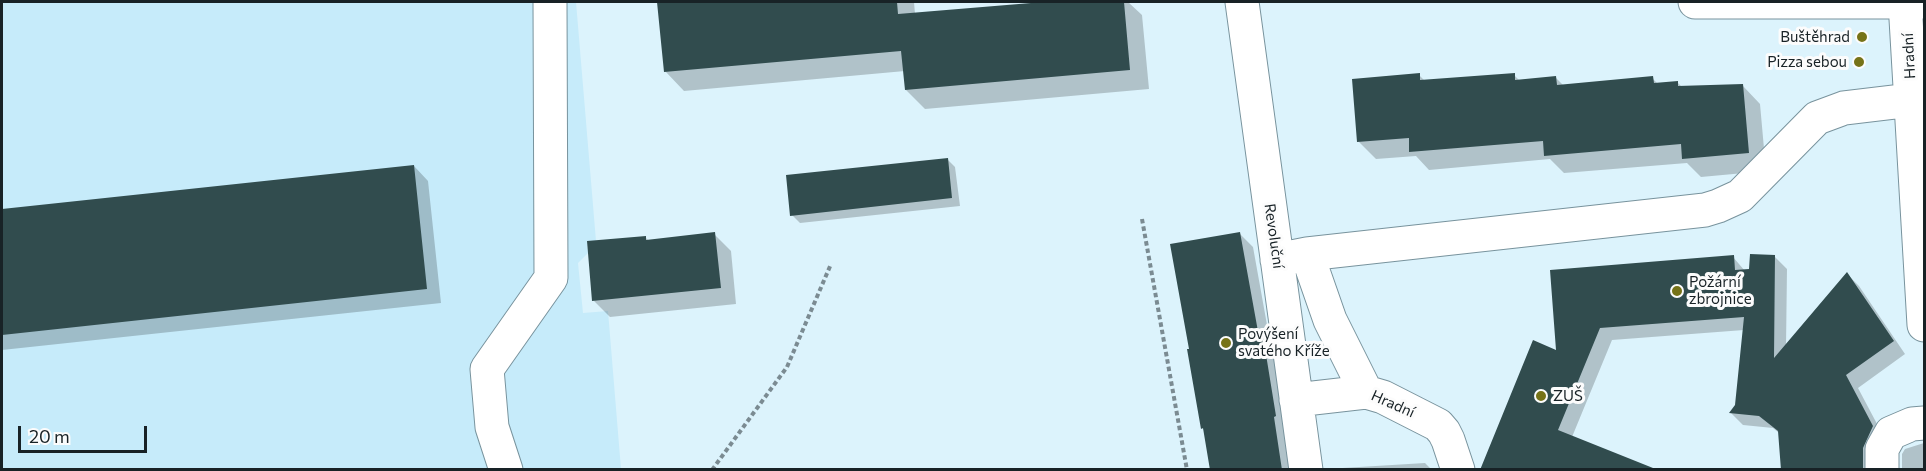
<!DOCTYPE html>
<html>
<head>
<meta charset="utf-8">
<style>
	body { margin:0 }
	#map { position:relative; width:1926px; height:471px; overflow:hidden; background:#dcf3fc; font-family:Commissioner,sans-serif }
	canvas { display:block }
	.frame { position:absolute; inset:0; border:3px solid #182226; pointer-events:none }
	.scale { position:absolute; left:18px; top:426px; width:129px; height:27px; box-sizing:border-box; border:3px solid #182226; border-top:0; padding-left:8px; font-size:18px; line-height:21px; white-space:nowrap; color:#182226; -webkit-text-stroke:4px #fcfcfc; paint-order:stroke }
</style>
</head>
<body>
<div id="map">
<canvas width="1926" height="471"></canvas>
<div class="frame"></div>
<div class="scale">20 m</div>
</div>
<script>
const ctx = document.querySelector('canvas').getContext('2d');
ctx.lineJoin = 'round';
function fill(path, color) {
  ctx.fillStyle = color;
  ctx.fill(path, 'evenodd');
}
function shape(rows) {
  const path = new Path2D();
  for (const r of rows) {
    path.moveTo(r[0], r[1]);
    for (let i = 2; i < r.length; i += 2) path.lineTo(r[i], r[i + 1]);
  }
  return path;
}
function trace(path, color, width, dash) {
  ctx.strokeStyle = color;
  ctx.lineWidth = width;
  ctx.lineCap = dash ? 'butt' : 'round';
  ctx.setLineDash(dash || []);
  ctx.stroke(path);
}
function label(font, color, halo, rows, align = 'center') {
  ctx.font = font + ' Commissioner,sans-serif';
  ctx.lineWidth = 6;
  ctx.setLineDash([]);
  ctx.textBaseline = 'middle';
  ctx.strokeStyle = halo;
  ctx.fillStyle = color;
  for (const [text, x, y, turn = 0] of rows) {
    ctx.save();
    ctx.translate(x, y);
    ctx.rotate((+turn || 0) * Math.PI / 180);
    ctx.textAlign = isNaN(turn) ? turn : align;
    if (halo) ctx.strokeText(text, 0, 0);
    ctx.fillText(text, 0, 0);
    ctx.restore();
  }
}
fill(shape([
	[2,2,576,2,596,241,587,242,588,253,578,263,583,313,608,311,621,469,2,469]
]), '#c6ebfa');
fill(shape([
	[659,2,914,2,915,14,1060,2,1128,2,1142,15,1149,89,925,109,906,90,905,71,684,91,665,71],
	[1419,75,1425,81,1514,75,1520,81,1556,78,1564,86,1652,78,1658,84,1677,82,1683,88,1743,86,1760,104,1766,171,1701,177,1687,163,1564,173,1550,159,1429,170,1416,156,1376,159,1358,141],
	[947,159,955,167,960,206,800,223,792,215],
	[414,166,428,181,441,303,2,350,2,210],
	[714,234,731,251,736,304,610,317,594,301,646,238,649,241],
	[1240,234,1253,247,1271,347,1275,351,1292,470,1212,470,1205,431,1202,428],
	[1733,257,1745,271,1750,270,1775,257,1787,269,1786,347,1847,274,1859,286,1905,354,1858,388,1885,439,1875,470,1782,470,1779,433,1773,428,1743,425,1731,413,1737,406,1744,330,1612,340,1572,437,1489,470,1558,352,1552,271],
	[1924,443,1924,470,1902,470,1902,454,1905,449],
	[1425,463,1432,470,1326,470,1326,469]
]), '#0003');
fill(shape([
	[657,2,897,2,898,14,1043,2,1124,2,1130,70,905,90,901,51,664,72],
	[1420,73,1420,80,1515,73,1515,80,1556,76,1557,85,1653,76,1654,83,1678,81,1678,86,1743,84,1749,153,1682,159,1681,144,1544,156,1543,141,1409,152,1409,138,1357,142,1352,79],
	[948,158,952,198,790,216,786,175],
	[414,165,427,289,2,335,2,209],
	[715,232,721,288,592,301,587,241,646,236,646,240],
	[1240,232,1259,337,1263,336,1276,416,1274,417,1282,470,1210,470,1203,428,1201,429,1187,349,1189,349,1170,244],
	[1750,254,1775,255,1774,358,1847,272,1894,341,1846,375,1873,426,1863,448,1863,470,1781,470,1778,431,1759,416,1729,413,1735,405,1744,317,1600,328,1558,430,1653,468,1653,470,1480,470,1533,340,1556,350,1550,270,1734,255,1735,270,1749,269]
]), '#314c4e');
const minor = shape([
	[1242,2,1306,470],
	[1695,2,1924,2],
	[1905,2,1924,325],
	[1307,254,1330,320,1366,392],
	[1277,260,1307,254,1705,210,1718,206,1740,196,1817,118,1844,108,1911,100],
	[1296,400,1366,392,1383,397,1438,425,1444,432,1448,440,1458,470],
	[506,470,492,427,487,369,551,278,550,2],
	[1882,470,1882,449,1891,433,1912,424,1924,423]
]);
trace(minor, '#78939d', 35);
trace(shape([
	[1142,219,1187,470],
	[712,470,787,367,831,264]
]), '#7b8b92', 4, [4.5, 3]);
trace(minor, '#fff', 33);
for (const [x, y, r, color] of [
	[1862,37,6,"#767318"],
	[1859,62,6,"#767318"],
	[1677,291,6,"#767318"],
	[1226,343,6,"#767318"],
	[1541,396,6,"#767318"]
]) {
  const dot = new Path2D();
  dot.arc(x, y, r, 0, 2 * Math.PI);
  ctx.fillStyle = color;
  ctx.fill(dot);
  trace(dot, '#fcfcfc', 2);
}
label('15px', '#182226', '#fcfcfc', [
	["Buštěhrad",1850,37,"right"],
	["Pizza sebou",1847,62,"right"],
	["Požární",1689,282],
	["zbrojnice",1689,299],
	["Povýšení",1238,334],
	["svatého Kříže",1238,351],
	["ZUŠ",1553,396]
], 'left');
label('15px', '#182226', '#fcfcfc', [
	["Hradní",1909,56,-93],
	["Revoluční",1274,236,82],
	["Hradní",1393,404,24]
]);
</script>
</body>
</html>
